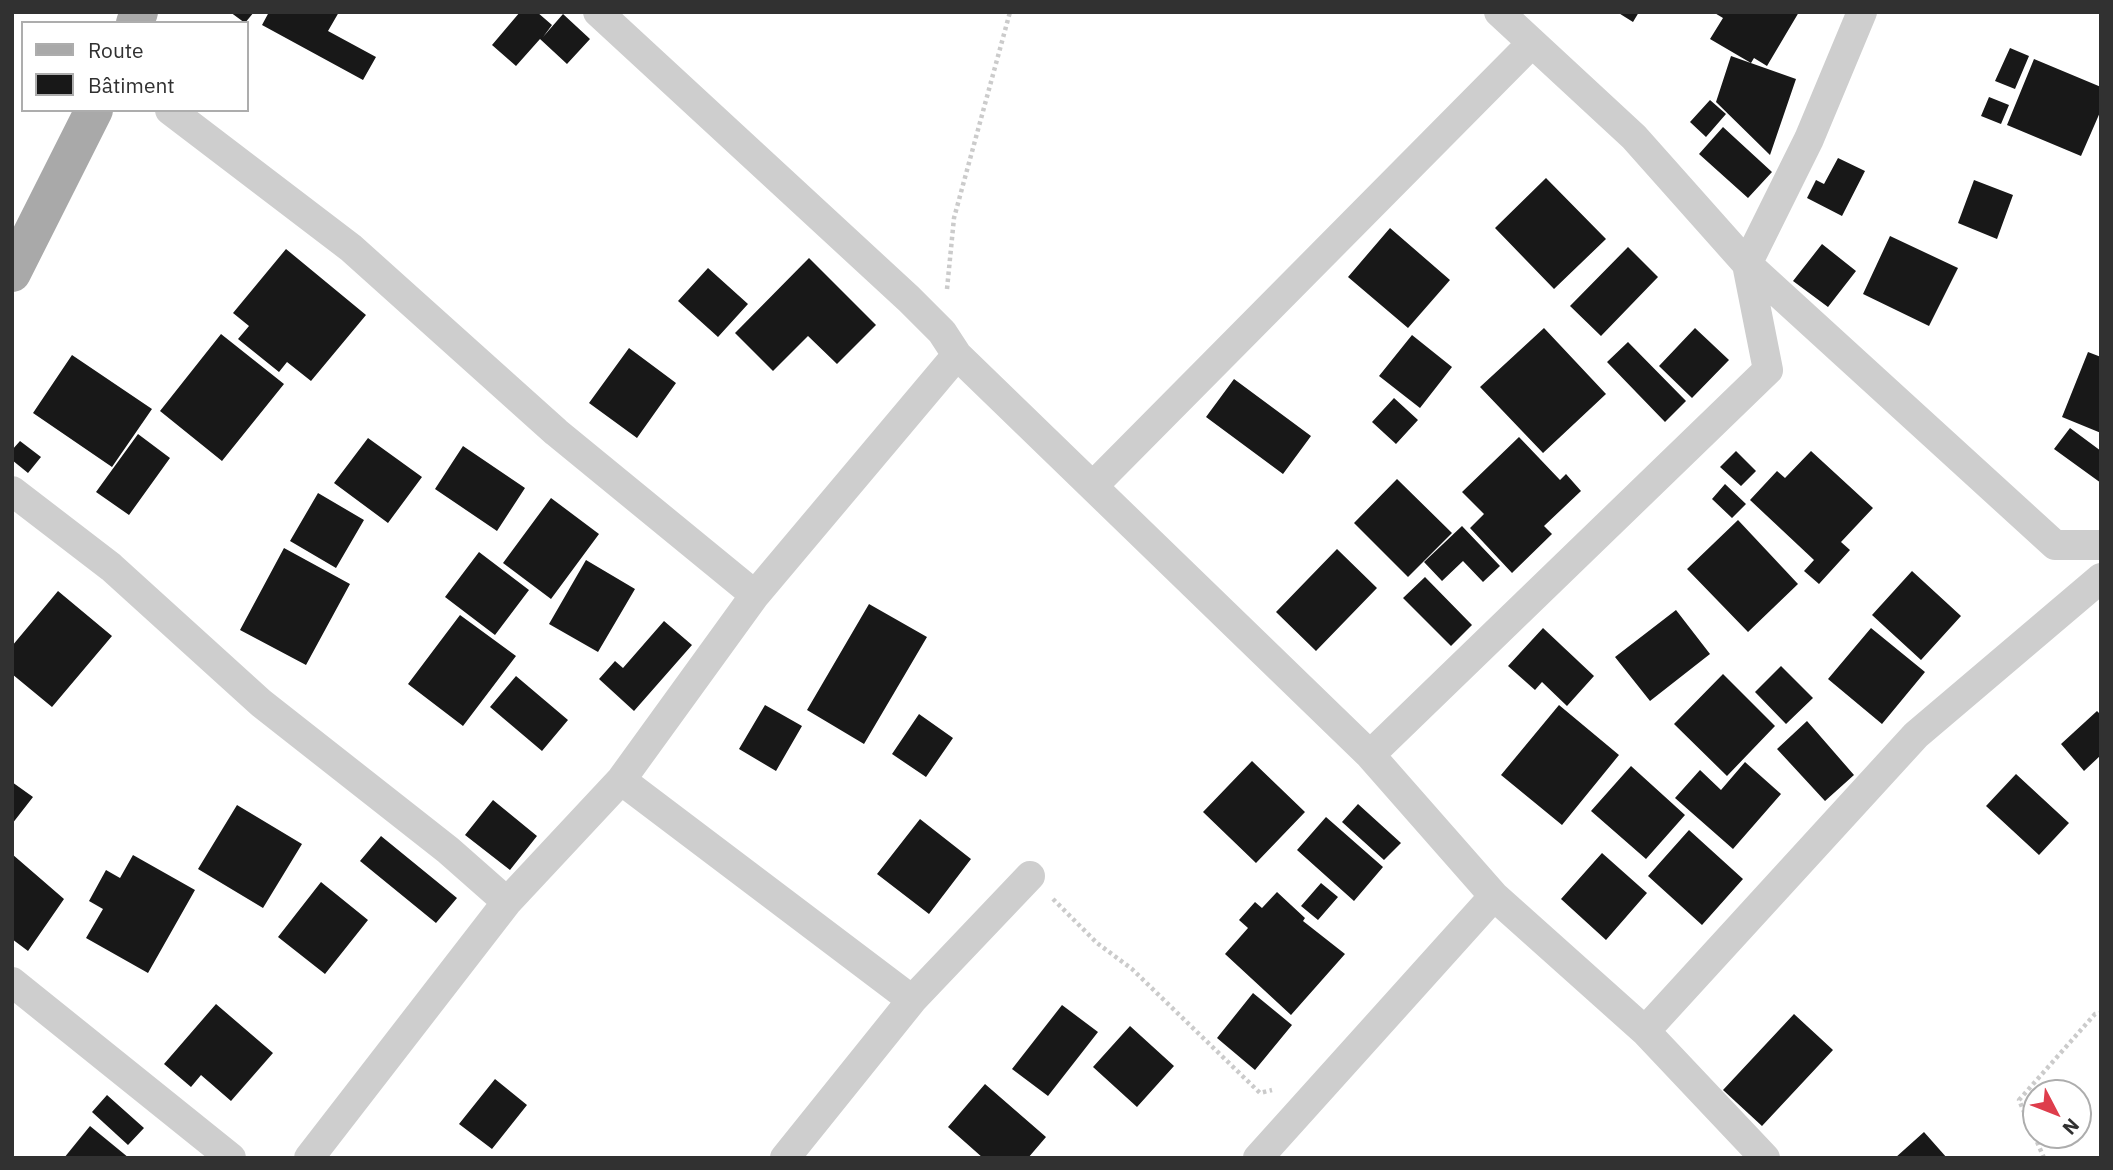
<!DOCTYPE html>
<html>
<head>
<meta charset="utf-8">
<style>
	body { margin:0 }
	#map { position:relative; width:2113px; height:1170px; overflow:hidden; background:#fff; font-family:"IBM Plex Sans",sans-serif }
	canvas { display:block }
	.frame { position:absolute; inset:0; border:14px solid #313131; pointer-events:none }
	.legend { position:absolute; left:21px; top:21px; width:228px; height:91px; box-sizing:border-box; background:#fff; border:2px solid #adadad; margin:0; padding:9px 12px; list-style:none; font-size:21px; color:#313131 }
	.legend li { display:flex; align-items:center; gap:14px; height:35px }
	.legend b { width:35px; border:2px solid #adadad }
	.north { position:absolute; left:2022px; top:1079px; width:70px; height:70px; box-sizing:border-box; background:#fff; border:2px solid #adadad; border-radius:50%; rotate:132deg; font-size:19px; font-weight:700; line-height:28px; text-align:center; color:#313131 }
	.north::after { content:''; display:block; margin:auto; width:24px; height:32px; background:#de3d4c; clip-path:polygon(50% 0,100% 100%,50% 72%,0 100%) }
</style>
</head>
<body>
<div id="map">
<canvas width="2113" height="1170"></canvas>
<div class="frame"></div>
<ul class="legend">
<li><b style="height:9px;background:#a9a9a9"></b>Route</li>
<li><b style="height:19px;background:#181818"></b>Bâtiment</li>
</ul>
<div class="north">N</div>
</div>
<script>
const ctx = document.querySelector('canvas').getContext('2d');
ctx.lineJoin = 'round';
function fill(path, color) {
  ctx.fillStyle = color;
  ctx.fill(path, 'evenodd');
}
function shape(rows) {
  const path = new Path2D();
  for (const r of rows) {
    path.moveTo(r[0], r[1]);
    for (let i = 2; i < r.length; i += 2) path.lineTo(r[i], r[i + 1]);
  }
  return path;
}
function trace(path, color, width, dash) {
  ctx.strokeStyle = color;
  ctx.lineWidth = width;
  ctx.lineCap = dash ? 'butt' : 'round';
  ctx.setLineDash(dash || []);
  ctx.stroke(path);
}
fill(shape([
	[230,12,254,12,245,23],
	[269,12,339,12,328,31,376,57,363,80,262,25],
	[520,12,537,12,552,25,543,37,563,14,590,39,567,64,540,39,516,66,492,45],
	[1617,12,1639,12,1633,22],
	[1713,12,1799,12,1767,66,1754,58,1751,63,1710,39,1723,18],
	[2010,48,2029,56,2015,89,1995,81],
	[1731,56,1796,79,1770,155,1716,102],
	[2034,59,2101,87,2101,110,2081,156,2007,125],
	[1989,97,2009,105,2001,124,1981,116],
	[1710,100,1726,114,1706,137,1690,122],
	[1723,127,1772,172,1748,198,1699,154],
	[1838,158,1865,171,1842,216,1807,198,1816,180,1824,184],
	[1546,178,1606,239,1554,289,1495,228],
	[1974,180,2013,195,1997,239,1958,223],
	[1390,228,1450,280,1408,328,1348,277],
	[1890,236,1958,268,1929,326,1863,294],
	[1822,244,1856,271,1828,307,1793,281],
	[1628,247,1658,277,1601,336,1570,306],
	[286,249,366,315,311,381,287,362,279,372,238,339,249,326,233,313],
	[809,258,876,325,837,364,808,336,773,371,735,333],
	[708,268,748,304,718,337,678,301],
	[1544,328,1606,394,1543,453,1480,387],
	[1695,328,1729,360,1692,398,1659,366],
	[221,334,284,384,222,461,160,411],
	[1412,335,1452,367,1420,408,1379,376],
	[1628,342,1686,401,1665,422,1607,362],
	[629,348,676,383,637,438,589,403],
	[2088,352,2101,357,2101,433,2062,417],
	[72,355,152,409,112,467,33,413],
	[1234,379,1311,436,1283,474,1206,417],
	[1394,398,1418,420,1396,444,1372,422],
	[2070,428,2101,451,2101,483,2054,449],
	[138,434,170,458,129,515,96,492],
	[1519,437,1560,480,1566,474,1581,491,1544,526,1552,534,1512,573,1470,528,1484,514,1462,492],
	[368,438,422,477,388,523,334,483],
	[20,441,41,457,28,473,12,460,12,450],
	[463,446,525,488,497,531,435,489],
	[1736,451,1756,471,1741,486,1720,467],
	[1811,451,1873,508,1841,542,1850,550,1819,584,1804,571,1814,560,1750,500,1777,471,1785,478],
	[1397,479,1452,533,1408,577,1354,523],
	[1725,484,1746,504,1732,518,1712,499],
	[318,493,364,520,336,568,290,541],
	[551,498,599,534,551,599,503,563],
	[1738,520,1798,584,1748,632,1687,569],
	[1462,526,1500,566,1483,582,1463,561,1442,581,1424,562],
	[284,548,350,584,306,665,240,630],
	[1337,549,1377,588,1316,651,1276,612],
	[479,552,529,590,495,635,445,597],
	[586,560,635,589,598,652,549,624],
	[1912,571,1961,616,1921,660,1872,615],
	[1425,577,1472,625,1451,646,1403,598],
	[58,591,112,636,52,707,12,674,12,646],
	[869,604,927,637,864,744,807,710],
	[1676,610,1710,654,1650,701,1615,657],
	[460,615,516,656,463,726,408,684],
	[664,621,692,645,634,711,599,679,615,661,623,668],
	[1543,628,1594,676,1567,706,1542,682,1535,690,1508,666],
	[1871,628,1925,672,1882,724,1828,679],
	[1781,666,1813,698,1786,724,1755,692],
	[1723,674,1775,726,1727,776,1674,724],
	[516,676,568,720,542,751,490,707],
	[765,705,802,726,776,771,739,749],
	[1559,705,1619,755,1562,825,1501,775],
	[2097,711,2101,715,2101,755,2084,771,2061,744],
	[919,714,953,738,926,777,892,754],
	[1807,721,1854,775,1825,801,1777,749],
	[1252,761,1305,812,1256,863,1203,812],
	[1745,762,1781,794,1733,849,1675,798,1700,770,1721,790],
	[1631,766,1685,815,1646,859,1591,811],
	[2016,774,2069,823,2039,855,1986,806],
	[12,782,33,797,12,824],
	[493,800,537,836,510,870,465,835],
	[1358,804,1401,843,1384,860,1342,822],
	[237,805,302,844,263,908,198,869],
	[1326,817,1383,867,1354,901,1297,850],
	[920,819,971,859,929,914,877,874],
	[1689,830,1743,879,1702,925,1648,876],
	[381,836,457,898,436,923,360,861],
	[1602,853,1647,893,1606,940,1561,899],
	[12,854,64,899,28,951,12,939],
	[133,855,195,890,148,973,86,938,103,909,89,901,106,870,120,878],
	[321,882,368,920,325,974,278,937],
	[1321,883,1338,897,1318,920,1301,906],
	[1277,892,1305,918,1303,921,1345,954,1291,1015,1225,954,1248,928,1239,920,1255,902,1262,908],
	[1253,993,1292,1025,1255,1070,1217,1038],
	[216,1004,273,1053,231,1101,201,1075,191,1087,164,1064],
	[1062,1005,1098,1032,1048,1096,1012,1069],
	[1794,1014,1833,1050,1762,1126,1723,1090],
	[1130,1026,1174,1066,1137,1107,1093,1067],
	[495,1079,527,1105,492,1149,459,1124],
	[985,1084,1046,1137,1028,1158,983,1158,948,1127],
	[107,1095,144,1128,128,1145,92,1112],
	[90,1126,129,1158,64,1158],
	[1924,1132,1947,1158,1895,1158]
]), '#181818');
trace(shape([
	[947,289,954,218,1010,12],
	[1053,899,1097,943,1132,969,1260,1093,1272,1090],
	[2044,1158,2019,1100,2095,1014,2101,1013]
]), '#cbcbcb', 4.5, [3.5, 3.5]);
trace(shape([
	[598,12,909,299,942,332,957,355,1370,755,1494,896,1645,1031,1765,1158],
	[1499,12,1634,137,1747,264,2055,545,2101,545],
	[170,110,351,248,556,432,755,595],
	[1093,486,1532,43],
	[12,491,111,567,261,703,448,850,507,902],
	[1370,755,1768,370,1747,264,1809,139,1862,12],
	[621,780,912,1000],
	[12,982,231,1158],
	[1645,1031,1916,735,2101,578],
	[309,1158,507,902,621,780,755,595,957,355],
	[785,1158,912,1000,1030,876],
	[1258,1158,1494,896]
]), '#cecece', 30);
trace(shape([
	[135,23,139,12],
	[12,273,94,110]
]), '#a9a9a9', 38);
</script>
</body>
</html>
